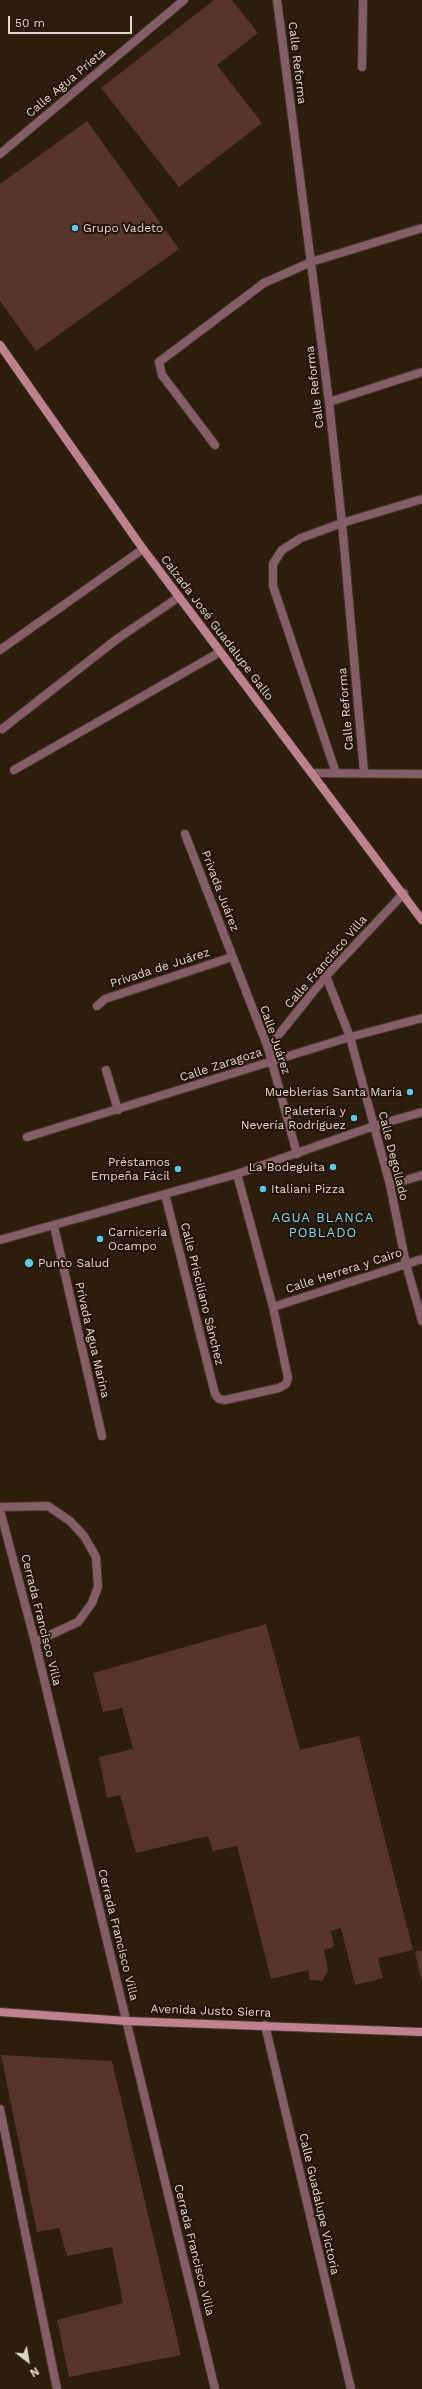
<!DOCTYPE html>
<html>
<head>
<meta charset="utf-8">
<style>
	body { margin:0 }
	#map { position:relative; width:422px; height:2389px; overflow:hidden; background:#2c1d0d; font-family:"Work Sans",sans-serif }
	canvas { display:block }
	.north { position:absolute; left:8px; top:2341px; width:40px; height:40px; -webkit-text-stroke:3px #221305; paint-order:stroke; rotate:149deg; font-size:11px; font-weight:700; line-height:16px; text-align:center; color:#e1d6cd }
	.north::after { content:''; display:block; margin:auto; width:14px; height:18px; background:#e1d6cd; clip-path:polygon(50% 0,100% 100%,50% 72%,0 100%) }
	.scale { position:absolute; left:8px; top:16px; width:124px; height:18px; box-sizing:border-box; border:2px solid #e1d6cd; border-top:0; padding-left:5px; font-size:12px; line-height:14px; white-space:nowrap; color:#e1d6cd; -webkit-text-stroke:3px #221305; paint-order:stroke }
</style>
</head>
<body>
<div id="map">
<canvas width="422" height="2389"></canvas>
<div class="north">N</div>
<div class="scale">50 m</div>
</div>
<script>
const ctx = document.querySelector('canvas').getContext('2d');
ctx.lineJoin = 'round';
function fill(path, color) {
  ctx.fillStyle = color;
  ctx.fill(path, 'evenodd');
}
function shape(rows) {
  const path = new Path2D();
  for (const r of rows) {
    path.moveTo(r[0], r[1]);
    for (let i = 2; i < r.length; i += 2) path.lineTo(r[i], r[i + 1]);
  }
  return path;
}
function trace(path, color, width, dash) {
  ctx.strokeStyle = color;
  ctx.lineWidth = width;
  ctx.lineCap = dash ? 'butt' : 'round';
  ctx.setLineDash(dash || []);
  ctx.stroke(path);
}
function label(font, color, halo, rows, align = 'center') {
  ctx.font = font + ' "Work Sans",sans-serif';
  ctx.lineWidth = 4;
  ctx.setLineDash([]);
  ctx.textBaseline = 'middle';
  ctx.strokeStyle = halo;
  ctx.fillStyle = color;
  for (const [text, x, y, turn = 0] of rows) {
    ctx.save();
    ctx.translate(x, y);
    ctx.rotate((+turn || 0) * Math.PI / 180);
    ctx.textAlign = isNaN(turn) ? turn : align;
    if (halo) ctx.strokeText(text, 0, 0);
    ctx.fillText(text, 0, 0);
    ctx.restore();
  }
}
fill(shape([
	[214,0,232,0,258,33,217,65,262,123,179,187,101,88],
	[87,121,179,249,36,351,0,301,0,184],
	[266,1624,300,1750,359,1736,413,1950,378,1958,383,1978,355,1985,341,1928,331,1931,334,1947,324,1950,328,1971,322,1981,310,1980,308,1970,271,1979,237,1846,213,1851,208,1836,136,1853,120,1795,107,1798,99,1757,133,1749,122,1708,103,1712,93,1673],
	[422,1950,422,1979,421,1979,415,1952],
	[1,2055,112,2061,181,2355,69,2377,57,2320,123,2303,112,2247,67,2256,59,2228,37,2232]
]), '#563428');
const lane = shape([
	[215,445,162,375,159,362,264,283,311,262],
	[0,650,143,549],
	[2,729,117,639,179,597],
	[14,770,220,652],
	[336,773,273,586,273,564,282,550,301,538,342,523],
	[0,2109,57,2389]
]);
const street = shape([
	[277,0,329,402,342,523,364,772],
	[362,67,363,0],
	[0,154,184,0],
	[311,262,422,228],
	[329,402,422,372],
	[342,523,422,499],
	[312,773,422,774],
	[185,834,268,1048,297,1154],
	[326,976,350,1037,390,1185,406,1264,422,1321],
	[97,1006,105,999,232,957],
	[268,1048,326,976,404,893],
	[106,1070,118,1110],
	[27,1137,350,1037,422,1018],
	[390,1185,422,1175],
	[165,1194,215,1394,219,1399,225,1400,279,1388,286,1384,288,1378,273,1307,237,1174],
	[54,1226,102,1436],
	[0,1240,237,1174,374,1126,422,1112],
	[273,1307,422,1259],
	[0,1507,48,1506,70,1521,84,1536,96,1557,98,1587,92,1603,78,1622,35,1642],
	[0,1510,35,1642,215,2389],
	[265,2025,351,2389]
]);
const secondary = shape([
	[0,345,143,549,422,920],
	[0,2012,127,2021,422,2032]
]);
trace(lane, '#453728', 10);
trace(street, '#453728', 10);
trace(secondary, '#453728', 10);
trace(lane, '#845e66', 8);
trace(street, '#845e66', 8);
trace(secondary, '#be818e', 8);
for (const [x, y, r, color] of [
	[75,228,4,"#5dc7e8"],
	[410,1092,4,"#5dc7e8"],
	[354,1118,4,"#5dc7e8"],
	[333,1167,4,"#5dc7e8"],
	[178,1169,4,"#5dc7e8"],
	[263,1189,4,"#5dc7e8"],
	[100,1239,4,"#5dc7e8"],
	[29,1263,5,"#5dc7e8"]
]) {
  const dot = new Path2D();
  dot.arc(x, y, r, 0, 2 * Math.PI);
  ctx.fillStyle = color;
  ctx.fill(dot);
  trace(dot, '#221305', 1.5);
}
label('12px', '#e1d6cd', '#221305', [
	["Calle Reforma",297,63,83],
	["Calle Agua Prieta",66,83,-40],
	["Calle Reforma",315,387,-97],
	["Calzada José Guadalupe Gallo",217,628,53],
	["Calle Reforma",346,709,-95],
	["Privada Juárez",220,891,69],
	["Calle Francisco Villa",326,962,-49],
	["Privada de Juárez",160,968,-18],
	["Calle Juárez",275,1040,71],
	["Calle Zaragoza",221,1065,-18],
	["Calle Degollado",393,1156,76],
	["Calle Herrera y Cairo",344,1271,-18],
	["Calle Prisciliano Sánchez",202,1294,76],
	["Privada Agua Marina",92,1340,77],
	["Cerrada Francisco Villa",41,1620,76],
	["Cerrada Francisco Villa",118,1935,76],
	["Avenida Justo Sierra",211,2011,2],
	["Calle Guadalupe Victoria",319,2204,77],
	["Cerrada Francisco Villa",194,2250,76]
]);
label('12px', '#e1d6cd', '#221305', [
	["Grupo Vadeto",83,228],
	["Mueblerías Santa María",402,1092,"right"],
	["Paletería y",346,1111,"right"],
	["Nevería Rodríguez",346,1125,"right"],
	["Préstamos",170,1162,"right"],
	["Empeña Fácil",170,1176,"right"],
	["La Bodeguita",325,1167,"right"],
	["Italiani Pizza",271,1189],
	["Carnicería",108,1232],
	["Ocampo",108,1246],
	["Punto Salud",38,1263]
], 'left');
ctx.letterSpacing = '1px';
label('13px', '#79d9f8', '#221305', [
	["AGUA BLANCA",323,1218],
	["POBLADO",323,1233]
]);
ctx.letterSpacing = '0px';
</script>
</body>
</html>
